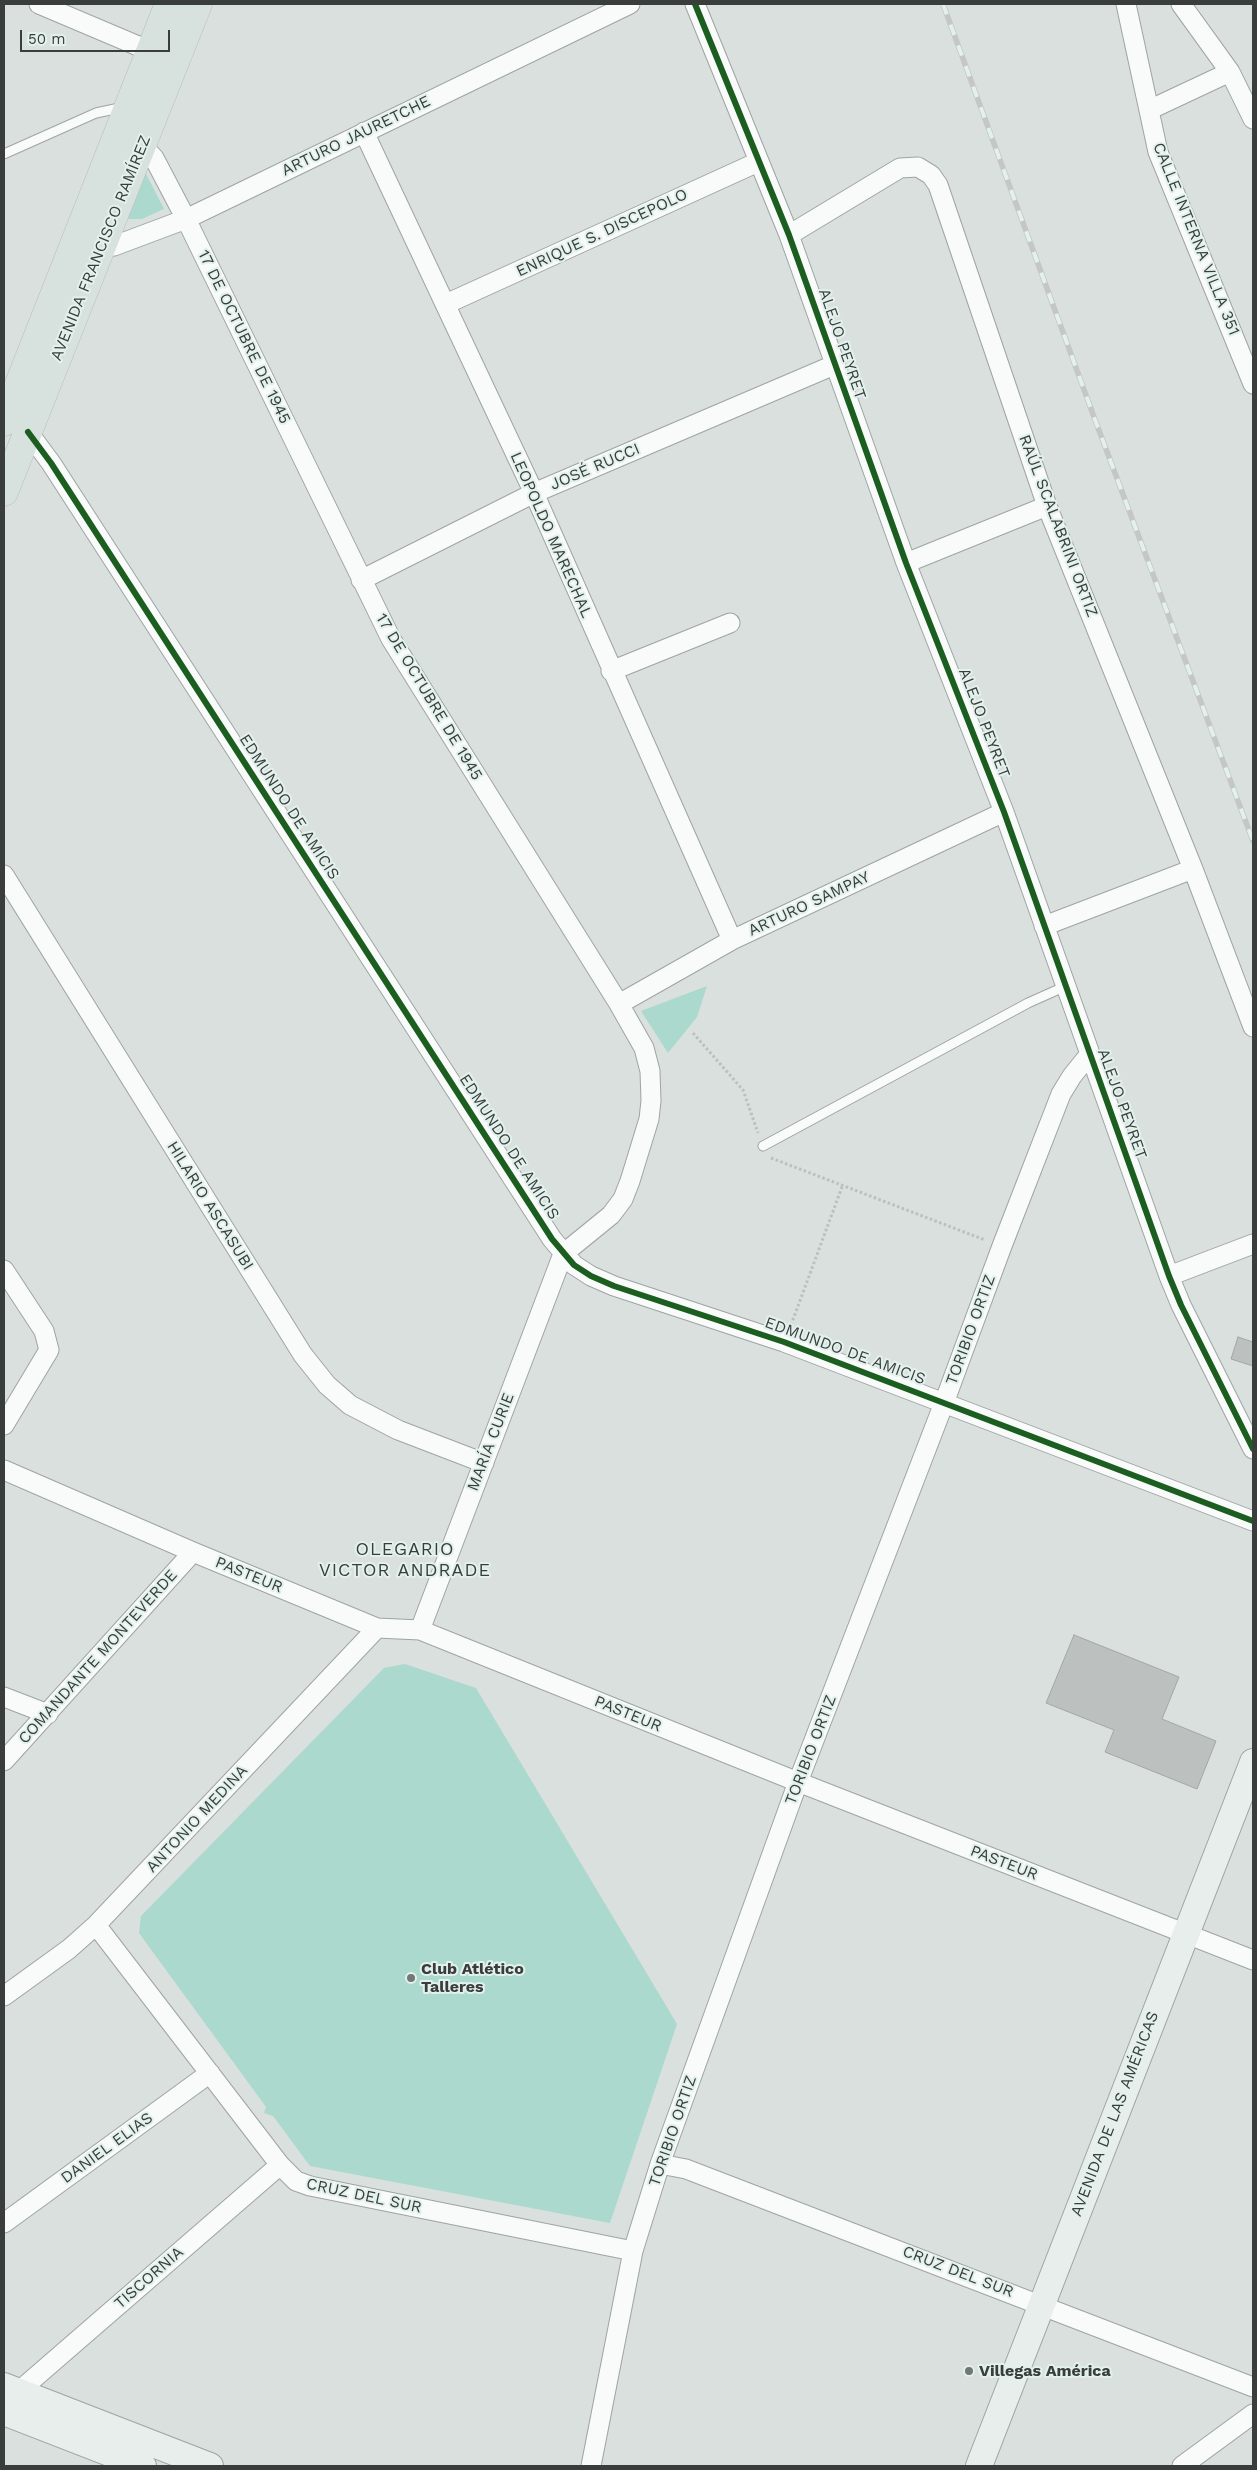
<!DOCTYPE html>
<html>
<head>
<meta charset="utf-8">
<style>
	body { margin:0 }
	#map { position:relative; width:1257px; height:2470px; overflow:hidden; background:#d9e0de; font-family:"Work Sans",sans-serif }
	canvas { display:block }
	.frame { position:absolute; inset:0; border:5px solid #393e3d; pointer-events:none }
	.scale { position:absolute; left:20px; top:30px; width:150px; height:22px; box-sizing:border-box; border:2px solid #393e3d; border-top:0; padding-left:6px; font-size:15px; line-height:18px; white-space:nowrap; color:#393e3d; -webkit-text-stroke:4px #e3f1ed; paint-order:stroke }
</style>
</head>
<body>
<div id="map">
<canvas width="1257" height="2470"></canvas>
<div class="frame"></div>
<div class="scale">50 m</div>
</div>
<script>
const ctx = document.querySelector('canvas').getContext('2d');
ctx.lineJoin = 'round';
function fill(path, color) {
  ctx.fillStyle = color;
  ctx.fill(path, 'evenodd');
}
function shape(rows) {
  const path = new Path2D();
  for (const r of rows) {
    path.moveTo(r[0], r[1]);
    for (let i = 2; i < r.length; i += 2) path.lineTo(r[i], r[i + 1]);
  }
  return path;
}
function trace(path, color, width, dash) {
  ctx.strokeStyle = color;
  ctx.lineWidth = width;
  ctx.lineCap = dash ? 'butt' : 'round';
  ctx.setLineDash(dash || []);
  ctx.stroke(path);
}
function label(font, color, halo, rows, align = 'center') {
  ctx.font = font + ' "Work Sans",sans-serif';
  ctx.lineWidth = 4;
  ctx.setLineDash([]);
  ctx.textBaseline = 'middle';
  ctx.strokeStyle = halo;
  ctx.fillStyle = color;
  for (const [text, x, y, turn = 0] of rows) {
    ctx.save();
    ctx.translate(x, y);
    ctx.rotate((+turn || 0) * Math.PI / 180);
    ctx.textAlign = isNaN(turn) ? turn : align;
    if (halo) ctx.strokeText(text, 0, 0);
    ctx.fillText(text, 0, 0);
    ctx.restore();
  }
}
fill(shape([
	[144,170,164,209,142,219,126,219],
	[707,986,697,1017,668,1053,641,1011],
	[405,1664,476,1688,677,2024,610,2223,310,2166,273,2116,264,2113,266,2107,139,1933,141,1916,384,1668]
]), '#acd9cd');
const building = shape([
	[1238,1337,1253,1342,1253,1366,1231,1359,1238,1337],
	[1074,1635,1179,1677,1162,1719,1216,1741,1197,1789,1105,1752,1114,1730,1046,1703,1074,1635]
]);
fill(building, '#bcc1c0');
trace(building, '#a1a7a5', 1);
const lane = shape([
	[4,154,96,113,124,107],
	[763,1146,1028,1003,1066,986]
]);
const street = shape([
	[39,4,150,51],
	[695,4,789,235,906,563,1004,812,1169,1276,1181,1305,1253,1449],
	[1126,4,1158,152,1253,384],
	[1181,4,1230,72,1253,119],
	[1149,110,1230,72],
	[364,132,534,493,732,940],
	[132,140,142,145,154,158,186,219,391,639,619,1004,644,1048,650,1071,651,1101,649,1119,630,1181,623,1199,611,1215,563,1254],
	[789,235,900,168,918,167,931,175,938,185,1047,506,1193,869,1253,1027],
	[92,243,102,247,114,246,186,219,630,4],
	[446,304,758,162],
	[28,432,51,463,552,1239,574,1265,591,1276,614,1286,784,1342,1253,1521],
	[906,563,1047,506],
	[361,580,534,493,834,365],
	[611,671,730,623],
	[4,875,303,1355,327,1385,350,1405,398,1430,484,1463],
	[1044,926,1193,869],
	[619,1004,732,940,1004,812],
	[4,1270,44,1331,49,1350,4,1425],
	[1169,1276,1253,1244],
	[4,1470,193,1552,377,1628,420,1630,798,1782,1253,1960],
	[420,1630,563,1254],
	[4,1697,48,1714],
	[4,1761,193,1552],
	[96,1925,280,2165,296,2181,310,2186,633,2251],
	[4,1996,69,1949,96,1925,377,1628],
	[660,2164,686,2169,1253,2387],
	[4,2223,210,2073],
	[18,2392,280,2165],
	[591,2466,633,2251,660,2164,798,1782,944,1403,1002,1246,1061,1094,1072,1076,1089,1055],
	[1182,2466,1253,2414]
]);
const secondary = shape([
	[4,2386,210,2466],
	[4,2412,143,2466],
	[979,2466,1253,1762]
]);
const primary = shape([
	[4,422,169,4],
	[4,492,198,4]
]);
trace(lane, '#9fa4a3', 11);
trace(street, '#9fa4a3', 21);
trace(secondary, '#9fa4a3', 28);
trace(primary, '#b8bbba', 29);
trace(shape([
	[693,1033,743,1090,758,1133],
	[771,1158,985,1240],
	[791,1325,842,1187]
]), '#bcbfbe', 3, [2.5, 2.5]);
trace(lane, '#f9fafa', 9);
trace(street, '#f9fafa', 19);
trace(secondary, '#e8eeec', 26);
trace(primary, '#d7e1de', 28);
const rail = shape([
	[943,4,1094,417,1253,841]
]);
trace(rail, '#c5c6c6', 5.5);
trace(rail, '#e3f1ed', 4, [11]);
trace(shape([
	[695,4,789,235,906,563,1004,812,1169,1276,1181,1305,1253,1449],
	[28,432,51,463,552,1239,574,1265,591,1276,614,1286,784,1342,1253,1521]
]), '#1b5e20', 6);
for (const [x, y, r, color] of [
	[411,1978,5,"#717775"],
	[969,2371,5,"#717775"]
]) {
  const dot = new Path2D();
  dot.arc(x, y, r, 0, 2 * Math.PI);
  ctx.fillStyle = color;
  ctx.fill(dot);
  trace(dot, '#e3f1ed', 2);
}
label('16px', '#393e3d', '#e3f1ed', [
	["ARTURO JAURETCHE",356,136,-26],
	["ENRIQUE S. DISCEPOLO",602,233,-25],
	["CALLE INTERNA VILLA 351",1196,239,68],
	["AVENIDA FRANCISCO RAMÍREZ",101,248,-68],
	["17 DE OCTUBRE DE 1945",244,337,64],
	["ALEJO PEYRET",842,344,71],
	["JOSÉ RUCCI",595,467,-23],
	["RAÚL SCALABRINI ORTIZ",1058,526,69],
	["LEOPOLDO MARECHAL",551,535,66],
	["17 DE OCTUBRE DE 1945",429,697,59],
	["ALEJO PEYRET",984,723,69],
	["EDMUNDO DE AMICIS",289,807,57],
	["ARTURO SAMPAY",809,904,-25],
	["ALEJO PEYRET",1122,1104,70],
	["EDMUNDO DE AMICIS",509,1147,57],
	["HILARIO ASCASUBI",210,1206,58],
	["TORIBIO ORTIZ",971,1330,-70],
	["EDMUNDO DE AMICIS",845,1351,20],
	["MARÍA CURIE",491,1442,-69],
	["PASTEUR",249,1575,22],
	["COMANDANTE MONTEVERDE",98,1657,-48],
	["PASTEUR",628,1714,22],
	["TORIBIO ORTIZ",811,1750,-69],
	["ANTONIO MEDINA",197,1819,-47],
	["PASTEUR",1004,1863,21],
	["AVENIDA DE LAS AMÉRICAS",1115,2114,-69],
	["TORIBIO ORTIZ",673,2131,-71],
	["DANIEL ELIAS",107,2148,-36],
	["CRUZ DEL SUR",364,2196,12],
	["CRUZ DEL SUR",958,2272,21],
	["TISCORNIA",149,2278,-41]
]);
label('bold 16px', '#393e3d', '#e3f1ed', [
	["Club Atlético",421,1969],
	["Talleres",421,1987],
	["Villegas América",979,2371]
], 'left');
ctx.letterSpacing = '1px';
label('18px', '#393e3d', '#e3f1ed', [
	["OLEGARIO",405,1550],
	["VICTOR ANDRADE",405,1571]
]);
ctx.letterSpacing = '0px';
</script>
</body>
</html>
